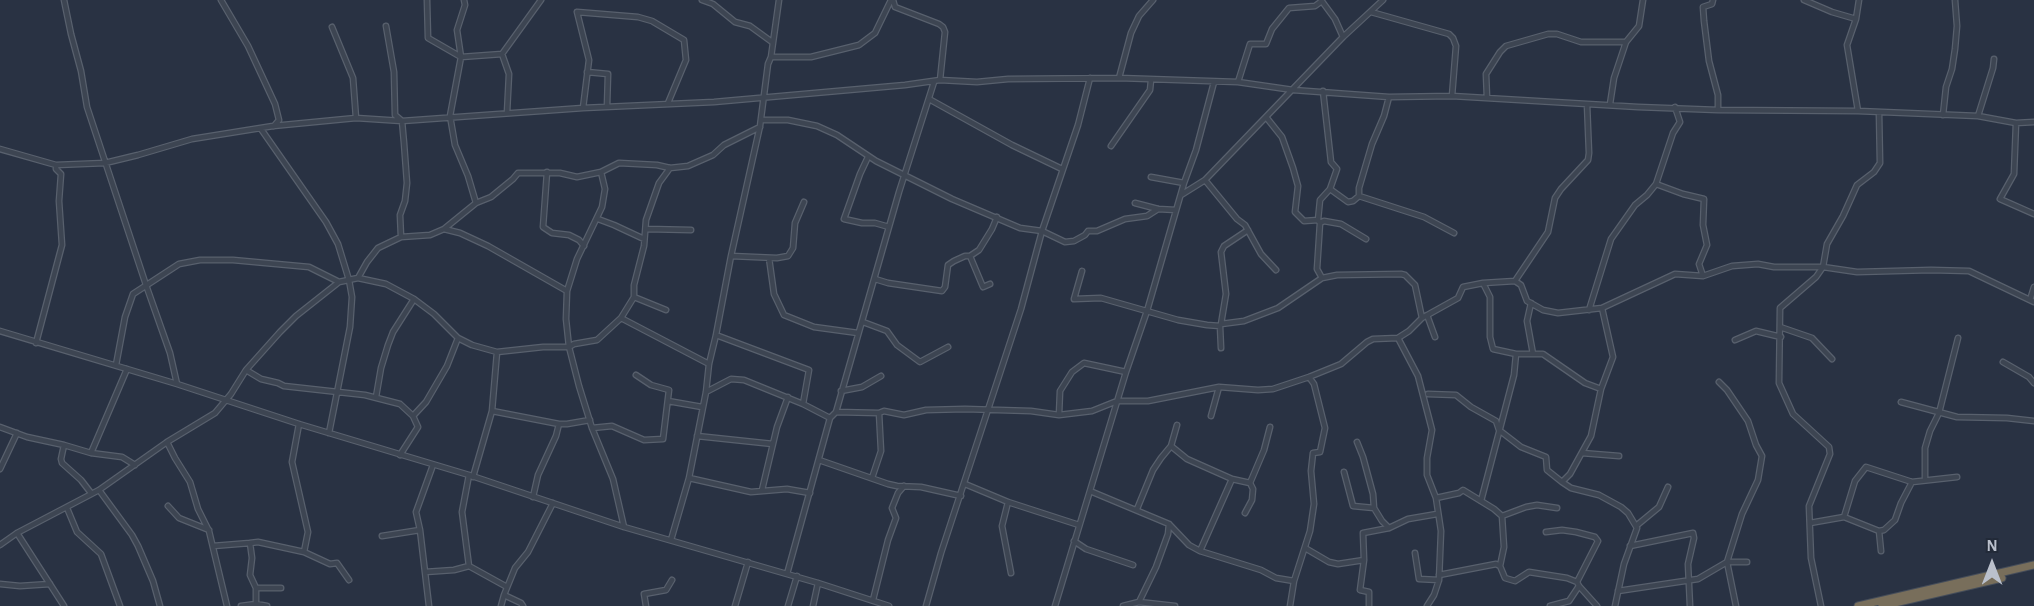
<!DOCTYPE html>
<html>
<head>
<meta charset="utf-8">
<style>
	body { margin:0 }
	#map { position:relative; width:2034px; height:606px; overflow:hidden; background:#293243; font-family:"Alegreya Sans",sans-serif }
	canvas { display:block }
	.north { position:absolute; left:1962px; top:534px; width:60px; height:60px; -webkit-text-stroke:4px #222a38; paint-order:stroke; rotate:0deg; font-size:16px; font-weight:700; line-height:24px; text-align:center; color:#bac0cc }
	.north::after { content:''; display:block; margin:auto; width:21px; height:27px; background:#bac0cc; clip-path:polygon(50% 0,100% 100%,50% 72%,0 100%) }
</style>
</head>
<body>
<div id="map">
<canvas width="2034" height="606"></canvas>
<div class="north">N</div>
</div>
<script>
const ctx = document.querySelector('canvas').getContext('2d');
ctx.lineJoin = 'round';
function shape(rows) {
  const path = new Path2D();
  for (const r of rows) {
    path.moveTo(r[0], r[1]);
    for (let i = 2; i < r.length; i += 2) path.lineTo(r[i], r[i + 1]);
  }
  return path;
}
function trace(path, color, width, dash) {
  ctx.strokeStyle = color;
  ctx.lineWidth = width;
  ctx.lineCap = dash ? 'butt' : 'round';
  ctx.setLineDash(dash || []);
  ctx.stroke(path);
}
const minor = shape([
	[64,0,71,34,81,71,87,107,146,285,170,353,177,384,299,424,469,475,624,527,818,583,889,606],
	[221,0,248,46,275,104,279,120,274,126],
	[427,0,428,38,461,57,502,54,509,74,507,113],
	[464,0,465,5,457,30,461,57,450,116,455,145,468,176,476,203],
	[702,0,713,4,735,22,750,26,772,42],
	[893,0,895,7,939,24,943,27,945,32,940,80],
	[1321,0,1335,19,1343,37],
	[1713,0,1712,4,1703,7,1704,21,1709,61,1718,95,1718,110],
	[1804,0,1832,12,1856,19],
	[1371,12,1449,34,1453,38,1456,46,1452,96],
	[386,26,394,72,395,115,402,121,404,143,407,183,405,201,400,215,401,237],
	[332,27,353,78,356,118],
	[502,54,541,0],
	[771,57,811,57,859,45,875,33,891,0],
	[587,72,608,74,607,107],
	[1119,78,1131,33,1139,16,1153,0],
	[1238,82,1250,44,1266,44,1272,29,1289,8,1315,6,1322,1],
	[1323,91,1331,162,1337,169,1330,189],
	[1389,97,1384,116,1372,144,1359,188,1359,196,1424,217,1454,233],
	[1487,98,1486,74,1500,52,1506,46,1548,34,1557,34,1581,42,1626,42],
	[929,99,1012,145,1062,169],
	[1610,104,1614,78,1626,42,1639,26,1643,0],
	[583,108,589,60,577,12,638,17,652,21,684,40,686,60,668,103],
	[1858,111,1847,45,1856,19,1859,0],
	[1943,115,1946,87,1952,69,1955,49,1957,26,1955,0],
	[1978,116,1993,68,1994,59],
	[1266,117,1282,137,1293,168,1298,186,1295,212,1304,221,1318,220,1320,223,1317,269,1322,278],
	[761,120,788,120,817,126,837,135,876,161,952,199,1020,228,1042,231,1065,242,1074,241,1085,235,1088,231,1097,231,1125,219,1147,216,1158,209],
	[2016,123,2014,174,2000,199,2034,214],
	[261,129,326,222,338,244,349,280,352,297,350,327,329,433],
	[1111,146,1150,90,1151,80],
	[0,149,56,165,105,163,138,155,192,139,273,126,356,118,402,121,583,108,714,102,905,85,940,80,977,82,1008,79,1119,78,1238,82,1293,90,1389,97,1452,96,1638,107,1718,110,1858,111,1978,116,2016,123,2034,122],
	[868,157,860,174,844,219,862,223,875,223,889,227],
	[547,172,543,227,552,233,569,235,579,240,584,246],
	[601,172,605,189,602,207,577,259,567,291,566,319,569,347,579,386,592,428,613,479,624,527],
	[1151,177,1184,183],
	[1205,180,1237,219,1245,225,1261,254,1276,270],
	[1656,184,1683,194,1704,199,1703,225,1707,245,1699,264,1703,276],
	[1181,195,1205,180,1343,37,1383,0],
	[1135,203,1158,209,1176,210],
	[598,219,614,225,644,239],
	[1318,220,1320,200,1330,189,1348,202,1353,201,1359,196],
	[1320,223,1324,221,1341,224,1366,239],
	[444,229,460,233,488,246,567,291],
	[647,229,691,230],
	[731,256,777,258,788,256,793,248,795,223,804,202],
	[970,256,983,287,990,284],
	[769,258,774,294,784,315,814,327,858,333],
	[358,278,367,262,378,248,401,237,430,235,444,229,476,203,491,197,513,179,518,173,560,173,577,177,601,172,619,163,657,165,670,168,688,166,713,155,724,145,760,127],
	[875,279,888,283,942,291,945,287,948,265,954,261,965,256,970,256,979,250,992,229,997,217],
	[1515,281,1548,232,1555,198,1561,189,1588,160,1589,153,1587,104],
	[1483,283,1515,281,1521,285,1527,301,1543,310,1558,313,1602,308,1675,274,1703,276,1732,266,1758,264,1774,267,1823,267,1857,272,1931,270,1969,271,2034,302],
	[634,297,666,310],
	[2030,300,2034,287],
	[1531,303,1527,321,1533,354],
	[1602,308,1613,357,1601,389,1591,436,1570,474,1562,482,1571,488,1599,495,1621,507,1628,513,1637,528,1624,564,1615,606],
	[1589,310,1611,239,1635,205,1647,195,1656,184,1673,133,1680,122,1675,107],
	[1427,315,1435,337],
	[621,318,709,364],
	[1422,318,1458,298,1463,287,1483,283,1490,297,1490,337,1493,349,1516,354,1514,375,1481,501],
	[863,322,887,331,897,345,920,362,948,347],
	[1221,324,1226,294,1221,252,1224,246,1248,230],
	[1220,326,1221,348],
	[1780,327,1812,338,1832,359],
	[0,331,177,384],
	[716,335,809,370,803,404],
	[1398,338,1418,376,1432,430,1427,458,1427,475,1436,498,1441,531,1439,580,1434,595,1427,606],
	[1735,340,1756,331,1781,337],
	[36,343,62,245,59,201,61,174,56,169,56,165],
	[1516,354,1543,354,1585,383,1601,389],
	[2003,362,2029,377,2034,383],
	[116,365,125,317,133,294,179,264,200,260,233,260,309,267,339,282],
	[246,370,261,379,278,383,284,386,365,395,400,404,413,416,418,427,400,455],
	[1719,382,1727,390,1748,421,1756,445,1762,456,1758,480,1742,514,1727,562,1736,606],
	[841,391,862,387,881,376],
	[706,392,731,379,744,380,803,404,830,418],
	[1428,394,1456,395,1471,407,1496,421,1499,430,1521,447,1546,457,1547,470,1562,482],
	[376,397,381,368,388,345,393,332,414,299],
	[668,401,702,407],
	[1901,402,1957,417,2007,418,2034,421],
	[492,411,559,424,567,424,590,420],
	[836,412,879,413,884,411,904,415,926,410,965,409,1031,411,1059,415,1092,411,1117,401,1148,401,1219,387,1258,390,1273,389,1309,377,1341,364,1367,342,1373,339,1398,338,1409,331,1422,318,1415,285,1405,275,1401,274,1337,275,1322,278,1278,308,1244,321,1221,324,1220,326,1207,325,1178,320,1101,298,1074,299,1082,271],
	[1059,415,1060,391,1072,372,1084,363,1126,372],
	[413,416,426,402,447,366,458,338],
	[1211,416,1219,387],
	[299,424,292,462,308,532,304,552],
	[0,427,27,437,64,445,91,453,122,457,135,465],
	[592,428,612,426,644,440,663,439,669,390,651,385,636,375],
	[697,436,773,444],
	[167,442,175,458,190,482,198,509,209,531,227,606],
	[1357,442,1363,457,1373,494,1374,508],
	[64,445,61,459,62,463,81,480,91,493],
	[1171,446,1177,425],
	[91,453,127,369],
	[1582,453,1619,456],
	[819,460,888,484,897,486,921,487,961,496],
	[0,469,17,433],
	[1344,472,1353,506,1374,508,1382,521,1389,528],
	[473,477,492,411,497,352],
	[689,478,751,492,787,489,810,493],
	[872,478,881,451,879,413],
	[1925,480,1925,448,1930,431,1939,413,1958,338],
	[1250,483,1264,450,1270,427],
	[965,484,1008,502,1079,525],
	[99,490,132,535,138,546,153,581,160,606],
	[762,490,777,427,788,397],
	[1090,491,1169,524,1189,545,1200,551,1232,479,1250,483,1253,489,1252,500,1245,513],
	[533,497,538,475,556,436,559,424],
	[1436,498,1459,493,1463,490,1494,509,1502,516,1504,547,1500,566,1496,564,1439,575],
	[1008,502,1002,526,1011,573],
	[168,506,179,518,209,530],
	[67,508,77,532,101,554,120,606],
	[1137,509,1153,470,1161,458,1171,446,1187,459,1232,479],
	[1502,516,1526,507,1537,505,1557,508],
	[1844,517,1855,481,1866,467,1912,482,1957,477],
	[1810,523,1844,517,1879,531,1884,530,1895,520,1901,503,1912,482],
	[1636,526,1659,507,1668,487],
	[1879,531,1881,551],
	[1546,532,1562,530,1576,532,1595,537,1598,541,1577,582],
	[17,533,64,606],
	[382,536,420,530],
	[671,540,689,478,706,392,709,364,716,335,731,256,760,126,768,64,771,57,779,0],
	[1074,541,1086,549,1133,565],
	[250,543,258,542,304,552,330,564,337,563,349,580],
	[0,545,17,533,99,490,167,442,215,413,231,394,246,370,280,332,296,316,339,282,358,278,386,284,414,299,434,314,458,338,472,345,497,352,543,347,569,347,574,344,597,340,621,318,634,297,634,285,644,246,646,220,659,183,670,168],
	[213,546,250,543,252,558,250,575,256,588,256,604],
	[1630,546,1693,533,1694,538,1688,564,1690,606],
	[1305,548,1329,562,1338,564,1364,560],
	[1200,551,1261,570,1276,578,1294,581],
	[1415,553,1419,579,1439,580],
	[469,566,462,512,469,475],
	[1500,566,1505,578,1515,581,1529,572,1567,578,1577,582,1579,586],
	[425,572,454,570,469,566,507,587],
	[787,574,830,418,836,412,899,192,934,82],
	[0,584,20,586,50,584],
	[256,588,281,588],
	[1618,591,1698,579,1727,562,1747,562],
	[504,595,515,568,528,552,553,503],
	[873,600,888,540,896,518,892,508,898,493,904,486],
	[1139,602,1156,567,1168,534,1169,524],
	[241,606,256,604,267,606],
	[429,606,420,530,416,512,433,465],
	[501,606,504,595,521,603,523,606],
	[646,606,644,594,666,590,672,580],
	[735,606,748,562],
	[788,606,797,576],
	[813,606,818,583],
	[926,606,941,553,1021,309,1042,231,1078,125,1090,78],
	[1055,606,1126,372,1147,311,1184,183,1196,150,1214,82],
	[1123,606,1139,602,1175,606],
	[1290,606,1294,581,1310,531,1314,504,1311,471,1313,453,1320,452,1325,428,1314,384,1309,377],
	[1369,606,1369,592,1360,590,1364,560,1363,533,1389,528,1408,519,1437,514],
	[1550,606,1569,601,1579,586,1597,606],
	[1821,606,1811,558,1809,506,1830,454,1829,447,1793,414,1779,383,1780,308,1816,277,1823,267,1827,244,1843,216,1857,185,1874,172,1880,163,1879,112]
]);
const highway = shape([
	[1858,606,2034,565],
	[1882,606,2002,578]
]);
trace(minor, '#58606d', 7);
trace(highway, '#454d5a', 9);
trace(minor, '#3d4552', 4.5);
trace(highway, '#786e5b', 7);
</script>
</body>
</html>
